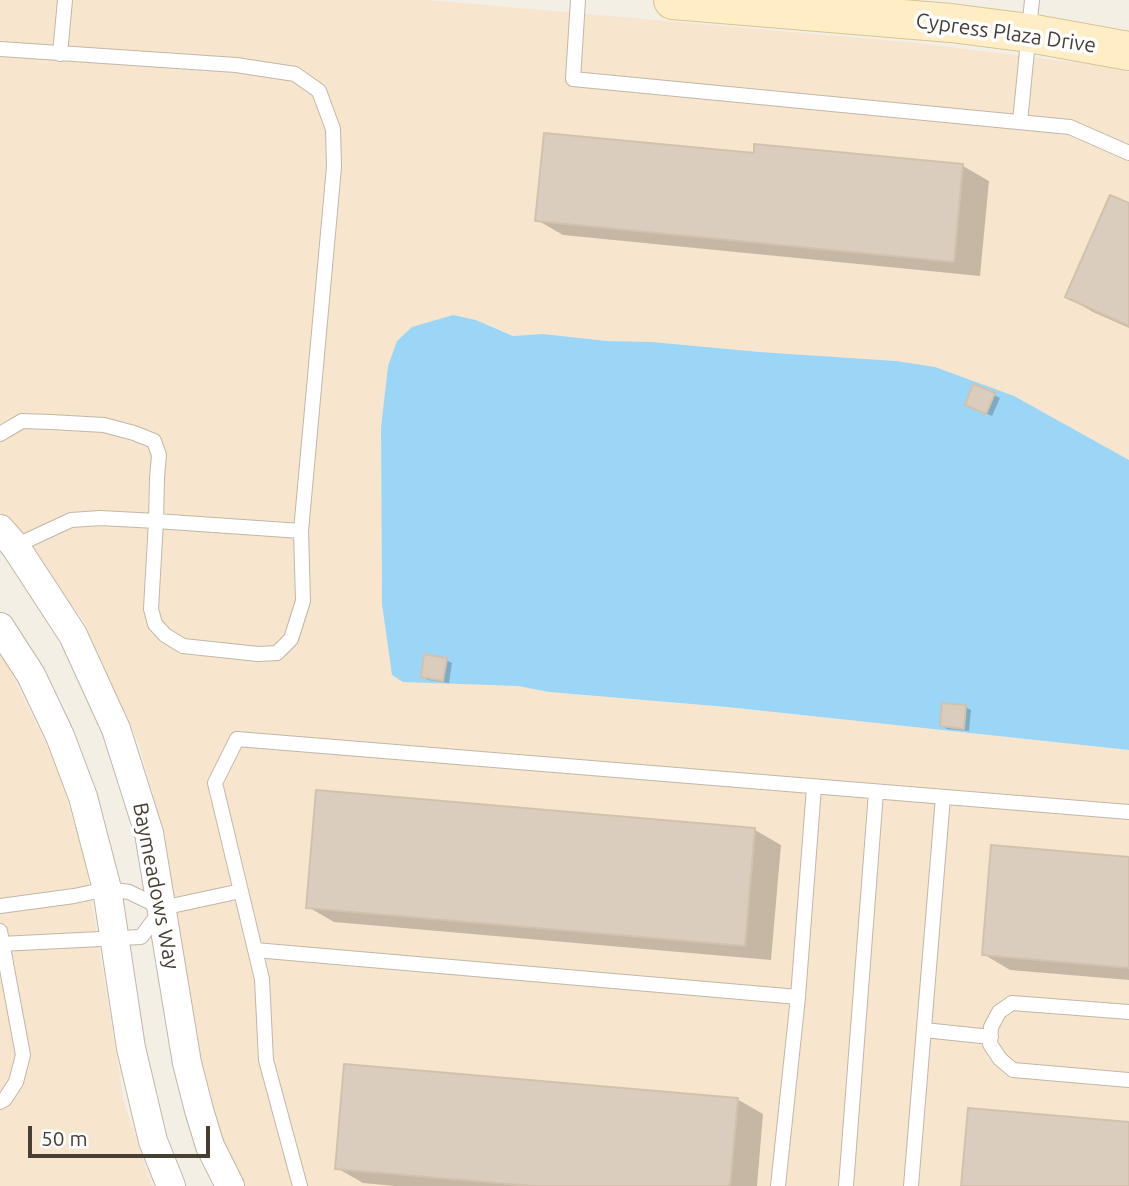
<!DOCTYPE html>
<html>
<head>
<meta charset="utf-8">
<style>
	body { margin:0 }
	#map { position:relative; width:1129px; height:1186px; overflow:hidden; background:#f4efe5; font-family:Ubuntu,sans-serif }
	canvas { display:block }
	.scale { position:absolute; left:28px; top:1126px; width:182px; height:32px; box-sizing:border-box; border:4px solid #473f34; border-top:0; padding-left:9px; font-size:21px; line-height:24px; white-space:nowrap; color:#473f34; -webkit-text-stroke:5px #fff; paint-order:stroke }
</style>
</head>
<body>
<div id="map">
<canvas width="1129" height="1186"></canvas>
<div class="scale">50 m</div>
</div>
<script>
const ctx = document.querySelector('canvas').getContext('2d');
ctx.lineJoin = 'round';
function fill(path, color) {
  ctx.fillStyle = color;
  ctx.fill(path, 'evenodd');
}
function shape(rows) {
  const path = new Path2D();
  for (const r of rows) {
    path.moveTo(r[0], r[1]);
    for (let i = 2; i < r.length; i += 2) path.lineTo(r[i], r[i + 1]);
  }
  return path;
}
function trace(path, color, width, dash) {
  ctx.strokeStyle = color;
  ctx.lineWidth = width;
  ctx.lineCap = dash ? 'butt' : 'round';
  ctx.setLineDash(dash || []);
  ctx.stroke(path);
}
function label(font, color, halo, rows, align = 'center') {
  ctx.font = font + ' Ubuntu,sans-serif';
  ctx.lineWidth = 7;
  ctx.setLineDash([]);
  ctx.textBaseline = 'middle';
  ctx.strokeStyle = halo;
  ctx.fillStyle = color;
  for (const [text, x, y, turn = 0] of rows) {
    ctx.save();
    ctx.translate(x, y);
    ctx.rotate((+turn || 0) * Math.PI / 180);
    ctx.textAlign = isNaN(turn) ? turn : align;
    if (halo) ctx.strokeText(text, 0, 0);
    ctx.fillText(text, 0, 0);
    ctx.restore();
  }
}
fill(shape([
	[0,0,428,0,918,43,1112,67,1129,72,1129,460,1014,396,896,361,760,352,652,342,607,341,543,334,513,336,476,320,388,366,381,427,382,604,518,686,549,692,727,707,1129,750,1129,1186,243,1186,226,1153,196,1058,167,849,139,744,82,618,0,523],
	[0,654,8,666,59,771,85,861,124,1102,152,1186,0,1186]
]), '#f8e5ce');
fill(shape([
	[453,315,476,320,513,336,543,334,607,341,652,342,760,352,896,361,935,367,1014,396,1129,460,1129,750,727,707,549,692,518,686,403,682,392,675,382,604,381,427,388,366,397,341,412,327]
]), '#9cd6f7');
fill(shape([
	[756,146,963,166,989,181,980,276,563,235,537,220,755,155],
	[1129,205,1129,328,1093,312,1067,297],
	[994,395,1000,398,992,416,973,408],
	[446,660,452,663,449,683,428,680,423,676],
	[965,707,971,710,969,731,947,729,941,725],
	[755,830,781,845,771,960,334,922,308,907],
	[1129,859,1129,980,1010,970,983,954],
	[737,1099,763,1114,757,1186,395,1186,363,1183,337,1168]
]), '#0003');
const building = shape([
	[544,133,754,153,754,144,963,164,954,262,535,221,544,133],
	[1110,195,1129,203,1129,326,1065,297,1110,195],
	[973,384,995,393,986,414,965,405,973,384],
	[424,654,447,658,443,681,421,677,424,654],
	[942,703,966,705,964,729,940,726,942,703],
	[316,790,755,828,745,946,306,908,316,790],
	[991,845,1129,857,1129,968,982,955,991,845],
	[344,1064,738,1098,730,1186,532,1186,335,1169,344,1064],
	[968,1108,1129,1122,1129,1186,961,1186,968,1108]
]);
fill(building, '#dacdbd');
trace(building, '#d2c2ac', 2);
const lane = shape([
	[578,0,573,79,1070,127,1129,153],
	[0,49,236,65,295,74,319,91,333,129,334,167,301,531],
	[60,54,65,0],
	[1020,122,1032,0],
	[0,434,22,421,51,422,104,425,134,433,154,441,159,455,157,478,156,521,151,609,155,624,165,635,183,646,258,654,277,653,291,639,303,601,301,531,156,521,100,518,71,520,15,546],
	[0,906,74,896,107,889,129,892,162,908,241,891],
	[0,931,23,1055,16,1082,5,1099,0,1102],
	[0,944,141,937,162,909],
	[255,950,798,997,814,787],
	[1129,1012,1012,1003,999,1012,991,1027,990,1044,1000,1059,1013,1070,1129,1080],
	[924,1030,991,1037],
	[300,1186,266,1060,262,979,215,783,237,739,1129,812],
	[778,1186,798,997],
	[846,1186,876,792],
	[911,1186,943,797]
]);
const street = shape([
	[0,529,15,546,73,635,116,729,149,833,187,1063,199,1110,210,1146,230,1186],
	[0,627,31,675,60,736,83,797,107,889,131,1048,153,1141,171,1186]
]);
const secondary = shape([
	[673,0,951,23,1029,33,1129,51]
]);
trace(lane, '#c1b7a7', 16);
trace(street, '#c1b7a7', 30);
trace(secondary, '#d8c391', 40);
trace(lane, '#fff', 14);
trace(street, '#fff', 28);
trace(secondary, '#ffeec5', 38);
label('21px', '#473f34', '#fff', [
	["Cypress Plaza Drive",1006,33,8],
	["Baymeadows Way",156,886,79]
]);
</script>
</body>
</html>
